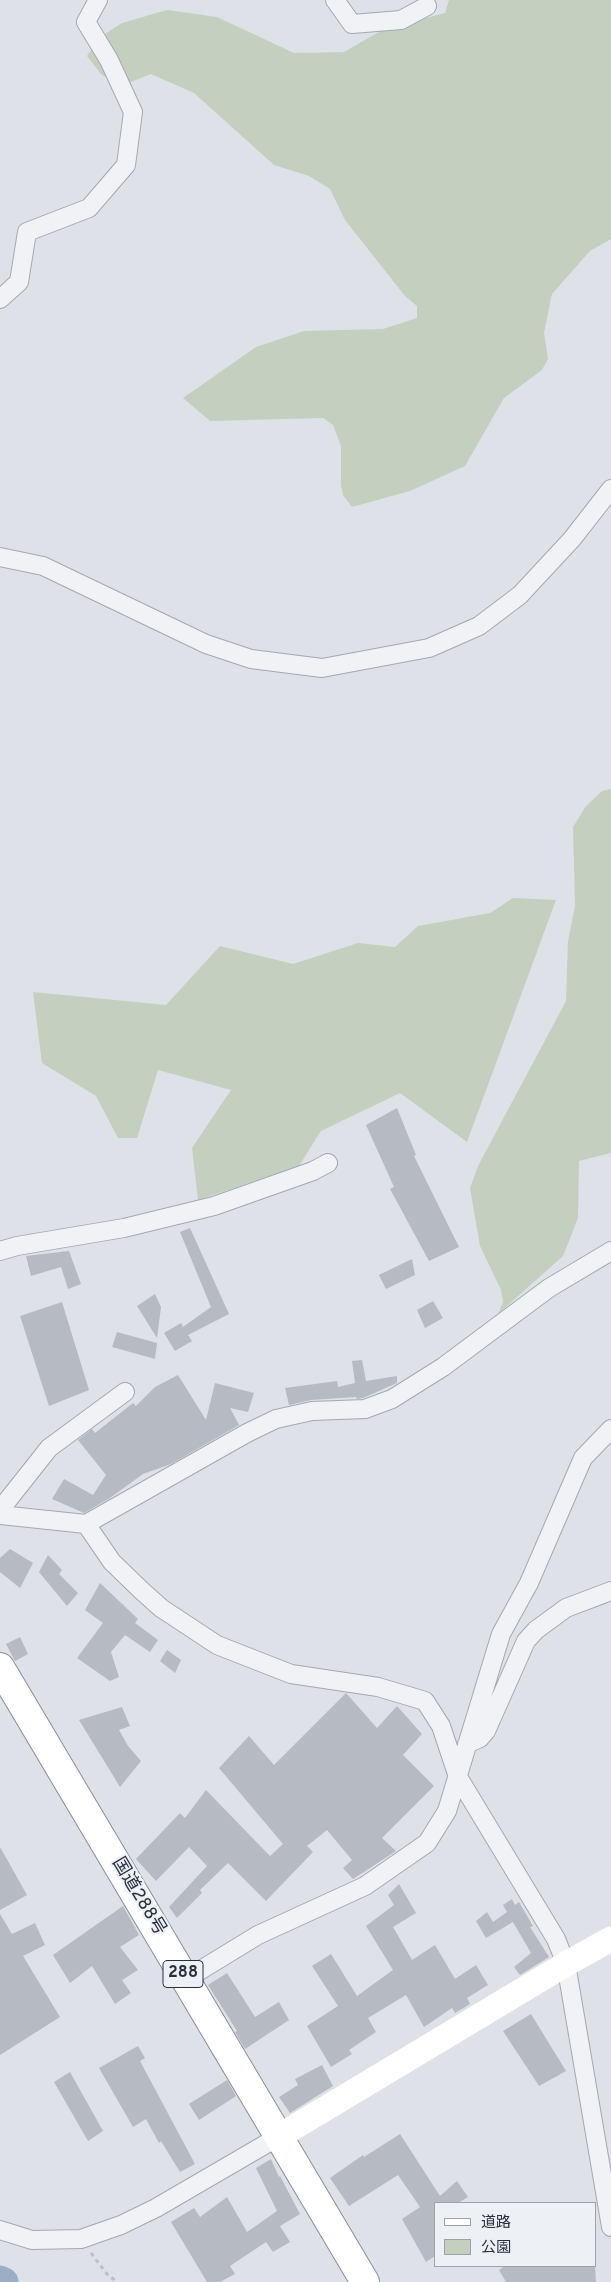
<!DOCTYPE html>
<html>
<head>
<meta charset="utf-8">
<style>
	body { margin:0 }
	#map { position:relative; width:611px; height:2282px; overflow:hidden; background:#dee1e7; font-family:Overpass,"Noto Sans JP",sans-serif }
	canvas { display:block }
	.legend { position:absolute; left:434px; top:2202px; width:162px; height:65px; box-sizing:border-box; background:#edf0f5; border:1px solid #9ea3ab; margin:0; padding:6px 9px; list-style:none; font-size:15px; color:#282f3d }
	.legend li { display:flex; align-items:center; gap:10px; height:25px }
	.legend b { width:25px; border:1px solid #9ea3ab }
</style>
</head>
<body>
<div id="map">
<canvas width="611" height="2282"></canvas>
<ul class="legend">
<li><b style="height:6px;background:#fff"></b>道路</li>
<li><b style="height:14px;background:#c4d0bf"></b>公園</li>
</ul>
</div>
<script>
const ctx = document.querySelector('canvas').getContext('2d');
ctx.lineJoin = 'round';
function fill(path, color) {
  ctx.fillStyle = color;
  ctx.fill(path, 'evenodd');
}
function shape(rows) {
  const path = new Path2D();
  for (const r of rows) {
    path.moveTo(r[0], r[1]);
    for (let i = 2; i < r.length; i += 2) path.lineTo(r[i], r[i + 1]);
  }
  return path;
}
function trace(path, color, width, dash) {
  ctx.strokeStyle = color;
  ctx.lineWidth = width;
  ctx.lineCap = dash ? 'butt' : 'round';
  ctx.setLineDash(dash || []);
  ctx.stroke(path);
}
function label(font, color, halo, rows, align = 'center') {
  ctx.font = font + ' Overpass,"Noto Sans JP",sans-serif';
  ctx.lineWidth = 4.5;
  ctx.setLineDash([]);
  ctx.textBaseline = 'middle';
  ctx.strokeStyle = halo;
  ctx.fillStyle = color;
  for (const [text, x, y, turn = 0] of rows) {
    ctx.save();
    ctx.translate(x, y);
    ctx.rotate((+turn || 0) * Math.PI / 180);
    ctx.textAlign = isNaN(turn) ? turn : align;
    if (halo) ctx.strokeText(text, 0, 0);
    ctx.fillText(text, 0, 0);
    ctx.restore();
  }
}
fill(shape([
	[449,0,611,0,611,239,590,251,552,294,544,333,548,359,542,370,504,398,465,466,410,491,352,507,343,495,341,485,341,446,333,425,323,418,210,421,183,398,256,347,304,331,383,329,417,318,417,306,405,296,345,220,330,189,309,176,274,165,194,93,151,74,119,87,101,74,87,56,100,37,122,23,167,10,217,17,294,53,344,52,384,29,445,13],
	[611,789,611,1153,579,1161,578,1218,563,1256,498,1314,503,1302,501,1290,480,1246,470,1188,478,1166,566,1001,568,941,575,906,573,827,586,806,602,791],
	[513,898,556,900,467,1142,400,1093,321,1131,299,1166,198,1200,192,1148,231,1090,158,1070,137,1138,118,1138,96,1096,42,1063,33,992,166,1005,220,946,293,964,358,943,395,947,418,926,490,913]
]), '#c4d0bf');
trace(shape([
	[0,2280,4,2282]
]), '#9aafc5', 29);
fill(shape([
	[397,1108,416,1155,414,1156,459,1247,429,1261,390,1189,394,1187,366,1125],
	[190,1228,229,1314,188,1335,192,1341,175,1351,164,1333,181,1323,183,1327,211,1307,180,1232],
	[69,1251,81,1284,68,1289,61,1267,31,1276,26,1256],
	[412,1259,415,1275,386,1289,379,1275],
	[155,1294,161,1307,157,1338,137,1306],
	[433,1301,443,1318,425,1328,417,1310],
	[62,1302,89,1390,49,1406,20,1316],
	[117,1332,157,1343,155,1359,112,1347],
	[362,1360,366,1381,397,1376,397,1383,363,1398,357,1399,356,1397,311,1400,289,1405,285,1388,337,1381,338,1387,355,1383,352,1361],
	[178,1375,206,1420,215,1383,254,1393,248,1412,230,1408,239,1425,171,1464,143,1474,110,1498,84,1513,52,1499,64,1479,93,1495,106,1475,78,1440,92,1429,95,1433,133,1403,136,1406,155,1387],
	[10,1549,33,1563,20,1588,0,1572,0,1558],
	[48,1555,62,1570,59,1574,78,1593,67,1606,39,1572],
	[100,1583,138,1619,135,1623,158,1640,150,1652,125,1635,111,1652,119,1677,110,1681,77,1658,103,1623,85,1610],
	[20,1637,28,1654,15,1661,6,1644],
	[167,1650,181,1660,175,1673,160,1661],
	[346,1693,377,1728,397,1706,422,1734,403,1755,434,1786,382,1838,396,1851,353,1879,343,1868,352,1860,327,1830,307,1846,313,1852,266,1901,228,1863,200,1890,202,1893,177,1918,169,1907,207,1866,189,1847,156,1881,136,1859,180,1813,185,1818,206,1790,270,1856,283,1844,219,1768,249,1736,274,1765],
	[122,1707,130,1726,119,1730,128,1746,141,1761,120,1787,79,1720],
	[0,1847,27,1895,0,1910],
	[399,1884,416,1913,393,1927,412,1960,435,1945,455,1979,476,1965,488,1985,467,1998,470,2004,455,2013,452,2008,424,2027,406,1995,368,2018,376,2032,349,2050,352,2054,331,2067,307,2026,338,2006,312,1966,331,1954,357,1996,393,1970,366,1926,394,1905,388,1895],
	[512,1899,515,1905,519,1902,533,1926,530,1927,549,1957,520,1975,514,1967,531,1953,513,1922,486,1938,476,1921,487,1912,493,1922,507,1912,503,1905],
	[123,1906,139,1935,120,1947,138,1970,122,1980,131,1993,115,2004,92,1966,70,1983,53,1955],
	[0,1914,12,1934,35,1923,45,1945,23,1956,60,2017,0,2055],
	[227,1973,255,2017,279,2002,289,2020,245,2049,235,2032,237,2031,208,1985],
	[531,2014,566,2071,539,2086,503,2031],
	[138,2046,145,2058,140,2061,195,2164,180,2172,161,2141,159,2143,146,2119,133,2127,99,2068],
	[322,2065,333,2086,290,2113,279,2097,298,2085,295,2079],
	[70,2072,103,2131,88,2141,54,2082],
	[227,2080,236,2096,199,2120,189,2104],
	[400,2134,440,2196,457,2181,468,2197,458,2203,435,2203,435,2256,426,2262,402,2219,420,2207,398,2175,349,2206,330,2178,363,2155,364,2157],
	[271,2159,279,2177,280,2176,300,2214,280,2226,290,2242,273,2252,266,2242,230,2266,235,2274,220,2282,207,2282,171,2222,194,2208,200,2217,227,2197,247,2232,277,2211,256,2168],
	[505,2266,595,2266,596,2282,506,2282,499,2270]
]), '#b5bac3');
const street = shape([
	[335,0,352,24,401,20,427,6],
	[0,299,19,282,27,232,89,208,126,165,133,112,109,60,86,22,98,0],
	[0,557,43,566,206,644,251,659,322,668,429,648,479,626,520,595,572,539,611,489],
	[0,1251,17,1246,124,1228,214,1206,313,1171,328,1163],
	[0,1510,49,1448,125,1392],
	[0,1515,86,1524,247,1433,276,1419,312,1411,365,1409,392,1399,443,1367,549,1288,611,1251],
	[86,1524,112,1562,141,1590,161,1608,217,1645,291,1674,378,1687,425,1701,441,1726,458,1777,556,1939,566,1964,611,2227],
	[467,1744,480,1738,486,1731,526,1641,536,1630,566,1608,611,1591],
	[186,1979,258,1935,365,1886,427,1843,447,1811,501,1634,529,1583,583,1458,611,1429],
	[0,2230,32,2240,81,2239,121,2225,156,2208,278,2137]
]);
const highway = shape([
	[0,1667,365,2282]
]);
trace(street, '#a4a8b1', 20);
trace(highway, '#868f9d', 30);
trace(shape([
	[91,2253,107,2274,117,2282]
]), '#bcbfc5', 3, [4, 4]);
trace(street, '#f0f2f5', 18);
trace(shape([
	[278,2137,566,1964,611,1939]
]), '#fff', 25);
trace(highway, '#fff', 28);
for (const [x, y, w] of [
	[183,1974,40]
]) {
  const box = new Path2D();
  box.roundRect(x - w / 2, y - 13.5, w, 27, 4);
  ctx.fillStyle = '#edf0f5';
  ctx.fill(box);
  trace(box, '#282f3d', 1);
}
label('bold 16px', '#282f3d', null, [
	["288",183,1974]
]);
label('18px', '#282f3d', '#edf0f5', [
	["国道288号",138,1897,59]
]);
</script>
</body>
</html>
